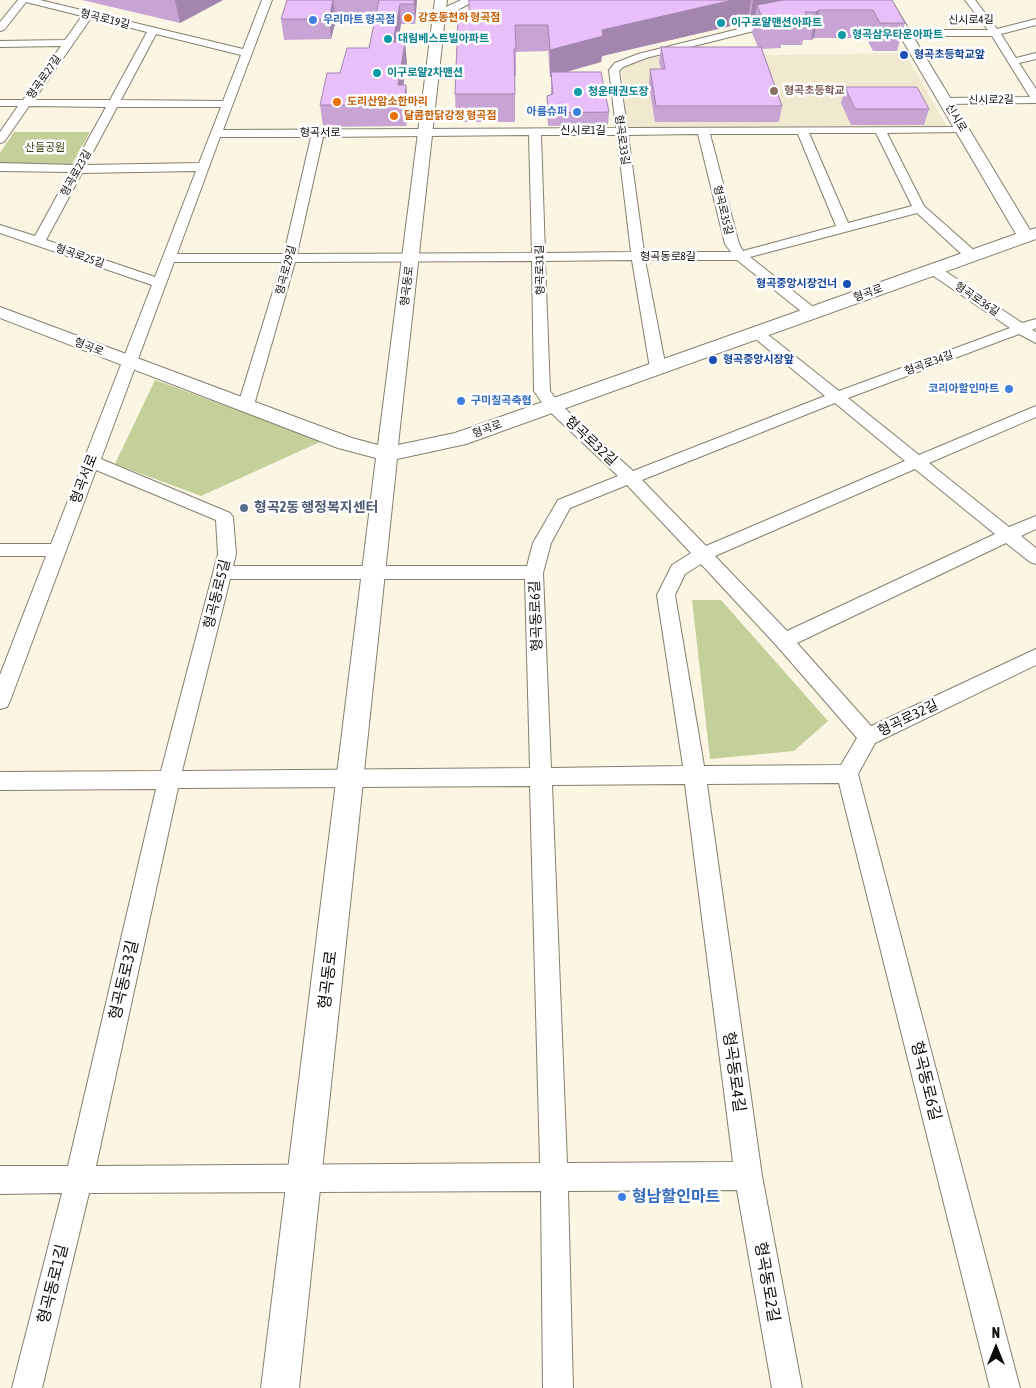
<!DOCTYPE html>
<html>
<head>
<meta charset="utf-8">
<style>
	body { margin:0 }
	#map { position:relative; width:1036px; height:1388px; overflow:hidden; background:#fbf6e4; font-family:"Asap Condensed",sans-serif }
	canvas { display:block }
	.north { position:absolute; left:971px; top:1323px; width:50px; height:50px; -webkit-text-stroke:4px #fff; paint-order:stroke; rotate:0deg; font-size:14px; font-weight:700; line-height:20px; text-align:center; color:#0f0d07 }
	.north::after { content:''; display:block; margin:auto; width:18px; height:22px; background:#0f0d07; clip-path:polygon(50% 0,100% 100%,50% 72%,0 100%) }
</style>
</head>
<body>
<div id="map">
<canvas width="1036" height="1388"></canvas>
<div class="north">N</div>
</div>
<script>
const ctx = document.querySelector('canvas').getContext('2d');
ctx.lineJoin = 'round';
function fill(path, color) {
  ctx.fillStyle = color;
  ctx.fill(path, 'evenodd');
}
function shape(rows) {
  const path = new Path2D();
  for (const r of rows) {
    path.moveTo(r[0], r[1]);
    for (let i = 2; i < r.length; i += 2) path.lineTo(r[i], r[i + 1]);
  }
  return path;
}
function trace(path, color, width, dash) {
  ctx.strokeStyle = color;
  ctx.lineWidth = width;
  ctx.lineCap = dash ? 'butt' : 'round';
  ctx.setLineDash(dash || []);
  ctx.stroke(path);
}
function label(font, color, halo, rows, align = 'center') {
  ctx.font = font + ' "Asap Condensed","Noto Sans KR",sans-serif';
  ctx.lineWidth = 5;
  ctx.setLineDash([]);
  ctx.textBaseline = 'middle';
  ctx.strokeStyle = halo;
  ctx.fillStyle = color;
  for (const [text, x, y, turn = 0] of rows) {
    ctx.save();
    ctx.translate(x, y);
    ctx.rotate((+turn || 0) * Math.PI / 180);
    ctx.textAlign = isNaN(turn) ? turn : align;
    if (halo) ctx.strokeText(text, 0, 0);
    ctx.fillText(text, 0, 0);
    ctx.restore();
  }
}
fill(shape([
	[905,53,948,128,627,127,622,72,623,66,646,57]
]), '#f0e9cf');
fill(shape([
	[14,132,90,132,72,164,0,164,0,153],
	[155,380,322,441,201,496,115,464],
	[692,600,721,600,828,721,794,751,710,759]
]), '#c3d09a');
const minor = shape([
	[18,0,40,0,243,49,262,0,272,0,223,130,616,128,609,70,615,63,638,54,779,19,782,20,782,24,646,58,623,67,619,71,627,128,966,127,968,129,962,132,887,133,924,206,977,253,979,256,977,259,967,259,917,213,750,257,817,310,819,313,817,316,812,317,807,316,737,260,645,260,666,368,663,371,658,373,653,371,650,368,632,260,545,261,550,391,558,402,633,471,825,396,752,336,750,333,752,330,762,330,839,391,1010,328,929,273,927,270,929,267,939,267,1022,323,1036,319,1036,328,1032,330,1036,332,1036,343,1019,334,848,398,919,455,1036,406,1036,417,929,463,1009,527,1036,516,1036,529,1021,536,1036,548,1036,564,1030,562,1006,543,797,643,871,726,1036,649,1036,665,875,743,858,774,1020,1388,990,1388,839,783,707,784,762,1176,802,1388,772,1388,737,1190,568,1191,573,1388,543,1388,541,1191,89,1193,42,1388,12,1388,62,1193,0,1194,0,1166,68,1166,156,789,0,790,0,772,161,771,218,554,216,520,96,470,10,701,7,707,0,709,0,675,46,556,0,556,0,544,51,544,152,285,0,233,0,225,35,236,70,172,0,171,0,163,74,165,106,107,29,106,4,142,0,143,0,132,18,106,0,106,0,100,23,100,61,46,0,47,0,41,65,40,82,16,26,2,4,30,0,31,0,22,18,0],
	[91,18,147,32,110,100,34,100,91,18],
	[156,34,241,55,223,101,121,100,156,34],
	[117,107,221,107,199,163,86,165,117,107],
	[809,133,876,133,912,206,848,223,809,133],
	[698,134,725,244,731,252,644,252,628,135,698,134],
	[710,134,798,134,836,226,743,251,739,244,710,134],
	[529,135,532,253,297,254,323,137,529,135],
	[541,135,617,135,631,252,545,253,541,135],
	[220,137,311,137,284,254,177,254,220,137],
	[196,171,155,277,46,240,82,173,196,171],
	[532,261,534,391,546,408,618,476,558,500,533,543,527,566,233,566,236,554,233,517,230,513,101,459,174,262,282,262,238,405,240,408,246,410,252,408,254,405,295,262,532,261],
	[835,403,905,461,706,546,642,480,835,403],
	[915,469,995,534,787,631,715,556,915,469],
	[627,485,691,553,672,565,657,595,683,766,551,768,543,573,551,543,570,508,627,485],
	[701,564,777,646,857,738,841,765,704,766,675,595,685,574,701,564],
	[230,579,525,579,530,768,182,771,230,579],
	[685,784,733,1162,567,1163,552,785,685,784],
	[530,786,540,1163,96,1166,178,788,530,786],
	[965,0,975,0,997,29,1036,19,1036,25,1001,34,1016,58,1036,53,1036,59,1019,63,1036,89,1036,103,945,104,939,101,945,98,1030,97,992,36,905,36,900,33,905,30,988,30,965,0]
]);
const tertiary = shape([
	[435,0,447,0,446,7,461,0,476,0,445,17,398,445,455,433,1016,234,879,0,891,0,1030,230,1036,228,1036,239,466,444,397,459,299,1388,261,1388,376,458,338,448,0,318,0,307,352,438,378,445,435,0]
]);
trace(minor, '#847f6f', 2);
trace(tertiary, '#847f6f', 2);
fill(minor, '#fff');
fill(tertiary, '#fff');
fill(shape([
	[82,0,223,0,180,23],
	[287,0,417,0,415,24,401,24,398,42,407,62,403,85,406,85,408,106,406,126,323,127,320,105,340,73,369,48,375,19,336,20,331,39,284,40,281,19],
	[469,0,892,0,905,23,897,51,873,51,866,38,814,38,811,40,803,40,802,45,781,45,781,48,762,49,782,106,779,122,655,122,649,85,650,69,661,69,659,62,661,47,758,47,752,33,754,23,749,24,748,22,602,56,601,62,566,72,609,112,608,125,548,126,547,109,547,96,551,94,551,77,550,77,548,51,516,52,516,76,515,76,515,122,456,122,455,94,469,18],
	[845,87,929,109,924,125,851,125,841,103]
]), '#c8a4d5');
fill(shape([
	[175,0,223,0,180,23],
	[333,0,336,20,331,39,329,19],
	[414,0,417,0,415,24,414,4],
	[733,0,751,0,748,22,602,56,601,62,551,76,551,72,551,77,550,77,550,50,602,30],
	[753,0,857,0,757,5,754,23,749,24],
	[400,4,401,24,395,62,393,42],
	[819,10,814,38,811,40,816,12],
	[405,42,407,62,400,106,398,85],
	[406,85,408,106,406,126,404,105]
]), '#a286ae');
const building = shape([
	[287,0,333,0,329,19,281,19,287,0],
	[379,0,414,0,414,4,400,4,393,42,405,42,398,85,406,85,404,105,320,105,327,73,340,73,347,48,369,48,379,0],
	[469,0,733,0,602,30,603,36,550,50,548,25,515,25,516,49,514,49,515,94,455,94,458,18,469,18,469,0],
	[783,0,892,0,905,23,880,23,873,10,819,10,816,12,805,12,807,17,785,17,786,20,763,20,757,5,783,0],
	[661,47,761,47,782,106,656,106,650,69,665,69,661,47],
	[551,72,601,72,609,112,548,113,547,96,553,94,551,72],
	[845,87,917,87,929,109,855,109,845,87]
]);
fill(building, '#e8bff8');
trace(building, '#a286ae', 1);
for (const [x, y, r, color] of [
	[408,18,5,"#e8710a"],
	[313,20,5,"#3f7fe0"],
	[721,23,5,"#0f9aa8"],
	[842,35,5,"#0f9aa8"],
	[388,39,5,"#0f9aa8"],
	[904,55,5,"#1a4fb4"],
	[377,73,5,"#0f9aa8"],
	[774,91,5,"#8d6e63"],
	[578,92,5,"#0f9aa8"],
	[337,102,5,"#e8710a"],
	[577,112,5,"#3f7fe0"],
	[394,116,5,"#e8710a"],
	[847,284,5,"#1a4fb4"],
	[713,360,5,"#1a4fb4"],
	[1009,389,5,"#3f7fe0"],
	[461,401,5,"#3f7fe0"],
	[244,508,5,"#5c6f8a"],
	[622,1197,5,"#3f7fe0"]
]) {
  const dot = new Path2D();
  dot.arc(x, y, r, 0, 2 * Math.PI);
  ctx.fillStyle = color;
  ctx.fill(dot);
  trace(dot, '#fff', 2);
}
label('bold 11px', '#c56008', '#fff', [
	["강호동천하 형곡점",418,18],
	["도리산암소한마리",347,102],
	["달콤한닭강정 형곡점",404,116]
], 'left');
label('11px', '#0f0d07', '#fff', [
	["형곡로19길",105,19,14],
	["신시로4길",971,20,-1],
	["형곡로27길",44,77,-55],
	["신시로2길",991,100,-1],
	["신시로",956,118,59],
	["신시로1길",583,131],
	["형곡서로",320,133],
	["형곡로33길",622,140,82],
	["형곡로23길",76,173,-61],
	["형곡로35길",723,210,76],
	["형곡로25길",80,256,19],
	["형곡동로8길",668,257],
	["형곡로29길",286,270,-75],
	["형곡로31길",540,270,-91],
	["형곡동로",407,286,-83],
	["형곡로",868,293,-20],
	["형곡로36길",977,299,34],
	["형곡로",89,347,21],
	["형곡로34길",929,363,-20],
	["형곡로",487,429,-20]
]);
label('bold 11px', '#366cbe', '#fff', [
	["우리마트 형곡점",323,20],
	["아름슈퍼",567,112,"right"],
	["코리아할인마트",999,389,"right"],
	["구미칠곡축협",471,401]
], 'left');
label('bold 11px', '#0d838f', '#fff', [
	["이구로얄맨션아파트",731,23],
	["형곡삼우타운아파트",852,35],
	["대림베스트빌아파트",398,39],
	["이구로얄2차맨션",387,73],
	["청운태권도장",588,92]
], 'left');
label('bold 11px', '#164399', '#fff', [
	["형곡초등학교앞",914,55],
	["형곡중앙시장건너",837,284,"right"],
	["형곡중앙시장앞",723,360]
], 'left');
label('bold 11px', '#785e54', '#fff', [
	["형곡초등학교",784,91]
], 'left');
label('11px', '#3a4312', '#fff', [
	["산들공원",45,148]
]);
label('14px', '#0f0d07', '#fff', [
	["형곡로32길",591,441,43],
	["형곡서로",84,479,-69],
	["형곡동로5길",217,594,-76],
	["형곡동로6길",536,616,-92],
	["형곡로32길",908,718,-26]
]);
label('bold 14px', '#4e5e75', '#fff', [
	["형곡2동 행정복지센터",254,508]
], 'left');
label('16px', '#0f0d07', '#fff', [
	["형곡동로3길",124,980,-77],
	["형곡동로",328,980,-83],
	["형곡동로4길",734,1072,82],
	["형곡동로6길",926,1081,76],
	["형곡동로2길",767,1282,80],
	["형곡동로1길",53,1284,-76]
]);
label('bold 16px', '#366cbe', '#fff', [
	["형남할인마트",632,1197]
], 'left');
</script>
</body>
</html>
